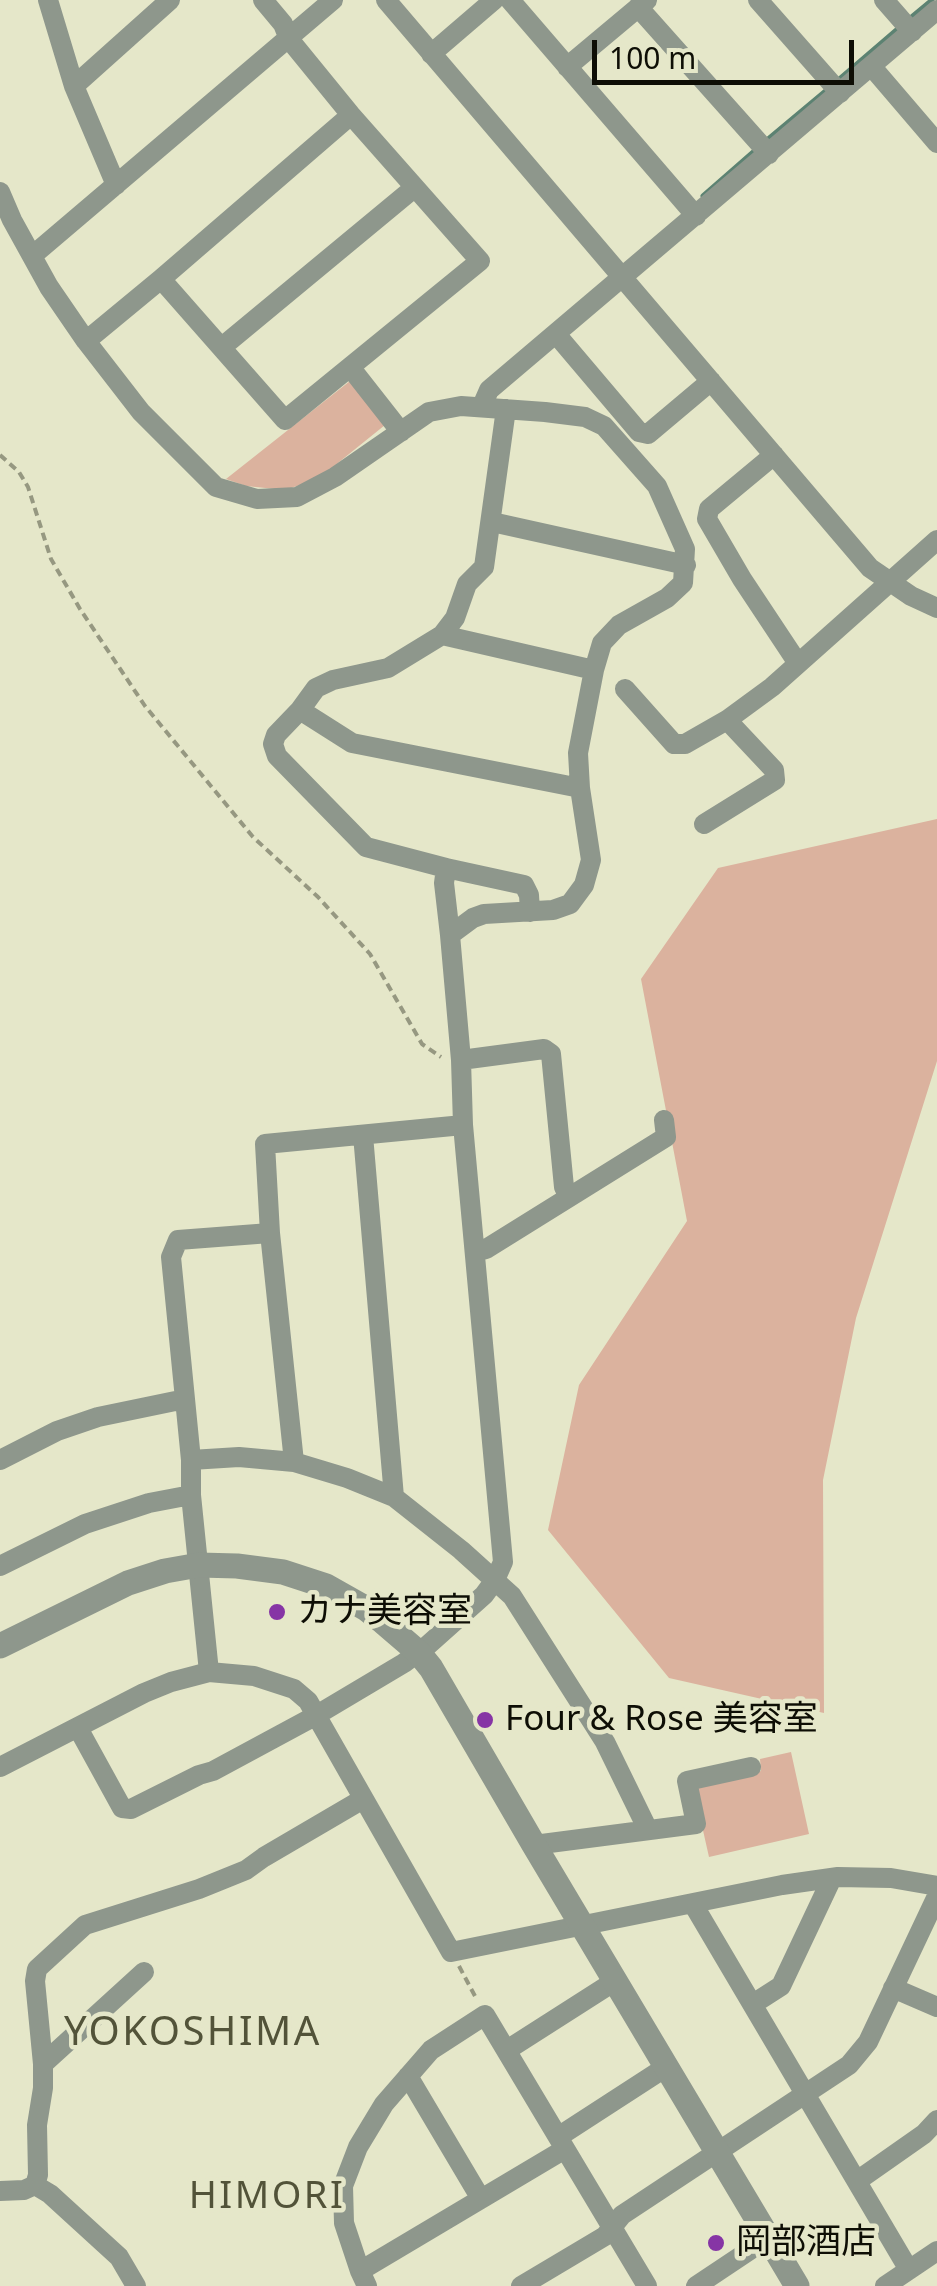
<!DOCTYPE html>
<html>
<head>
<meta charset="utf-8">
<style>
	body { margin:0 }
	#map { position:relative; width:937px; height:2286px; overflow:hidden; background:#e5e7c9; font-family:"Noto Sans",sans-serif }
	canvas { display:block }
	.scale { position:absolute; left:592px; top:40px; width:262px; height:45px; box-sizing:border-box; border:5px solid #0e0e05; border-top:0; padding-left:12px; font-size:30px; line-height:35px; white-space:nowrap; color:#0e0e05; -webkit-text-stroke:8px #e5e7c9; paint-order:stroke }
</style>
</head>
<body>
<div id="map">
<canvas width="937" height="2286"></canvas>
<div class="scale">100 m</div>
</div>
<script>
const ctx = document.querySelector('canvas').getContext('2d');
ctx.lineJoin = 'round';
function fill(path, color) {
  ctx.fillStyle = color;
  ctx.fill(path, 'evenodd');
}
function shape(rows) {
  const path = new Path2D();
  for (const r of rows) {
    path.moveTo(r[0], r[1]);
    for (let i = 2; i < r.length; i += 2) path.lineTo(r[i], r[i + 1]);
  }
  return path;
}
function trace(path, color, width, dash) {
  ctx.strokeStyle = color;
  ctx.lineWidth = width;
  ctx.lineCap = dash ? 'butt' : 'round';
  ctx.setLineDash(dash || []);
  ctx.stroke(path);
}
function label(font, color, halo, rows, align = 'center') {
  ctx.font = font + ' "Noto Sans","Noto Sans JP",sans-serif';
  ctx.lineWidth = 9;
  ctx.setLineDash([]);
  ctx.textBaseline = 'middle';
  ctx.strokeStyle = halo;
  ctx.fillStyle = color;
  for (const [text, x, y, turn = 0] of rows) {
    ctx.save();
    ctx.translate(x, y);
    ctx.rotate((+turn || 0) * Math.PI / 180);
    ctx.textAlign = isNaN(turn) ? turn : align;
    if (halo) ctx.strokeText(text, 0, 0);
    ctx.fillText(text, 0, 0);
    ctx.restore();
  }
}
fill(shape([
	[350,381,385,425,318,479,285,490,246,486,226,479],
	[937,819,937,1061,856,1318,823,1480,824,1713,669,1678,548,1530,579,1385,687,1221,641,979,718,868],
	[791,1752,809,1834,709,1857,693,1786,761,1771,760,1759]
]), '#dbb29e');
trace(shape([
	[908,20,932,0],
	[836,82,900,27],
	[767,140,828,89],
	[703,196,759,147]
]), '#5c8272', 5);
trace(shape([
	[0,455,19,472,28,487,51,559,80,609,145,706,253,837,318,897,370,954,422,1044,441,1057],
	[459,1966,476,1998]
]), '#969881', 4, [8, 5]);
trace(shape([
	[48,0,74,86,116,185],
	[386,0,870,568,911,596,937,608],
	[510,0,696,216],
	[758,0,840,93],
	[884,0,912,32],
	[638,7,769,154],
	[431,54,494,0],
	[567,67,647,0],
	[872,67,937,143],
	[74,86,170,0],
	[0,192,12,220,49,287,86,341,141,412,216,487,257,499,297,497,335,477,429,412,461,406,545,412,585,417,604,426,657,486,685,549,683,583,667,598,619,625,602,643,594,670,578,753,580,788,591,860,584,885,570,904,553,910,484,914,473,918,450,935,461,1060,463,1125,503,1562,495,1580,484,1595,428,1645,404,1663,315,1716,213,1771,199,1775,131,1809,122,1808,78,1728],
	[32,256,333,0],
	[161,279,285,420,480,261,351,115,289,39,283,24,263,0],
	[556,334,639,432,648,434,711,381],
	[86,341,161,279,351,115],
	[222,347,414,188],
	[350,367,401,432],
	[482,406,489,390,937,10],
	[774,455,709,509,707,519,742,579,797,662],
	[492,522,686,565],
	[442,635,594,670],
	[625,689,674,744,685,744,727,720,772,687,937,540],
	[300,710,352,743,580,788],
	[704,824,775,780,774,770,727,720],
	[446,868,524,885,529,895,530,912],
	[450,935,444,883,446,868,366,847,277,756,273,744,276,735,300,710,316,688,333,680,388,668,442,635,455,618,467,584,484,567,506,409],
	[461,1060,544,1049,551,1054,564,1187,569,1197],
	[363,1135,394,1497],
	[476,1252,486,1249,666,1137,664,1120],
	[0,1460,57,1431,98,1417,185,1399],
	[191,1460,239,1457,294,1462,347,1478,394,1497,461,1550,512,1596,605,1742,648,1830],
	[294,1462,270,1233,265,1144,463,1125],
	[0,1566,85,1524,149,1503,191,1495],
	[209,1672,191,1495,191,1460,171,1257,178,1240,270,1233],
	[0,1767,144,1693,171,1682,209,1672,254,1676,294,1689,308,1701,451,1952,782,1885,838,1877,891,1878,937,1886],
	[534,1845,696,1824,687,1781,751,1767],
	[693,1904,909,2270],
	[893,1988,937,2007],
	[753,2004,781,1986,832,1878],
	[507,2050,615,1981],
	[43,2064,35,1981,37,1969,85,1925,199,1889,246,1870,264,1857,363,1799],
	[408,2076,481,2199],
	[558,2137,666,2067],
	[857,2181,924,2134,937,2120],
	[35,2185,38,2175,37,2125,43,2088,43,2064,144,1972],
	[0,2191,24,2190,35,2185,50,2194,119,2257,136,2286],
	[360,2271,565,2149],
	[367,2286,360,2271,344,2223,343,2186,358,2147,384,2104,431,2050,485,2015,647,2286],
	[521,2286,605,2236,622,2215,849,2065,868,2042,937,1896],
	[696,2286,768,2238],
	[885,2286,937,2251]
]), '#8e978c', 20);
trace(shape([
	[0,1646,128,1583,165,1571,199,1565,237,1566,283,1572,326,1586,365,1608,383,1622,418,1652,431,1668,534,1845,797,2286]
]), '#8e978c', 25);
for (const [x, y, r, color] of [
	[277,1612,10,"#8635a5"],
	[485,1720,10,"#8635a5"],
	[716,2243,10,"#8635a5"]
]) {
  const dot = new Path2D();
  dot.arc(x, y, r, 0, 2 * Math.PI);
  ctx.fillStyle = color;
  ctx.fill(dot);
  trace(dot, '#e5e7c9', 4);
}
label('35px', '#0e0e05', '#e5e7c9', [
	["カナ美容室",297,1612],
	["Four & Rose 美容室",505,1720],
	["岡部酒店",736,2243]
], 'left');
ctx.letterSpacing = '2.5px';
label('38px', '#525339', '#e5e7c9', [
	["HIMORI",267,2197]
]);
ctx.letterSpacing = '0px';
ctx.letterSpacing = '2.5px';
label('40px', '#525339', '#e5e7c9', [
	["YOKOSHIMA",193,2034]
]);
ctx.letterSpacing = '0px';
</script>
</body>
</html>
